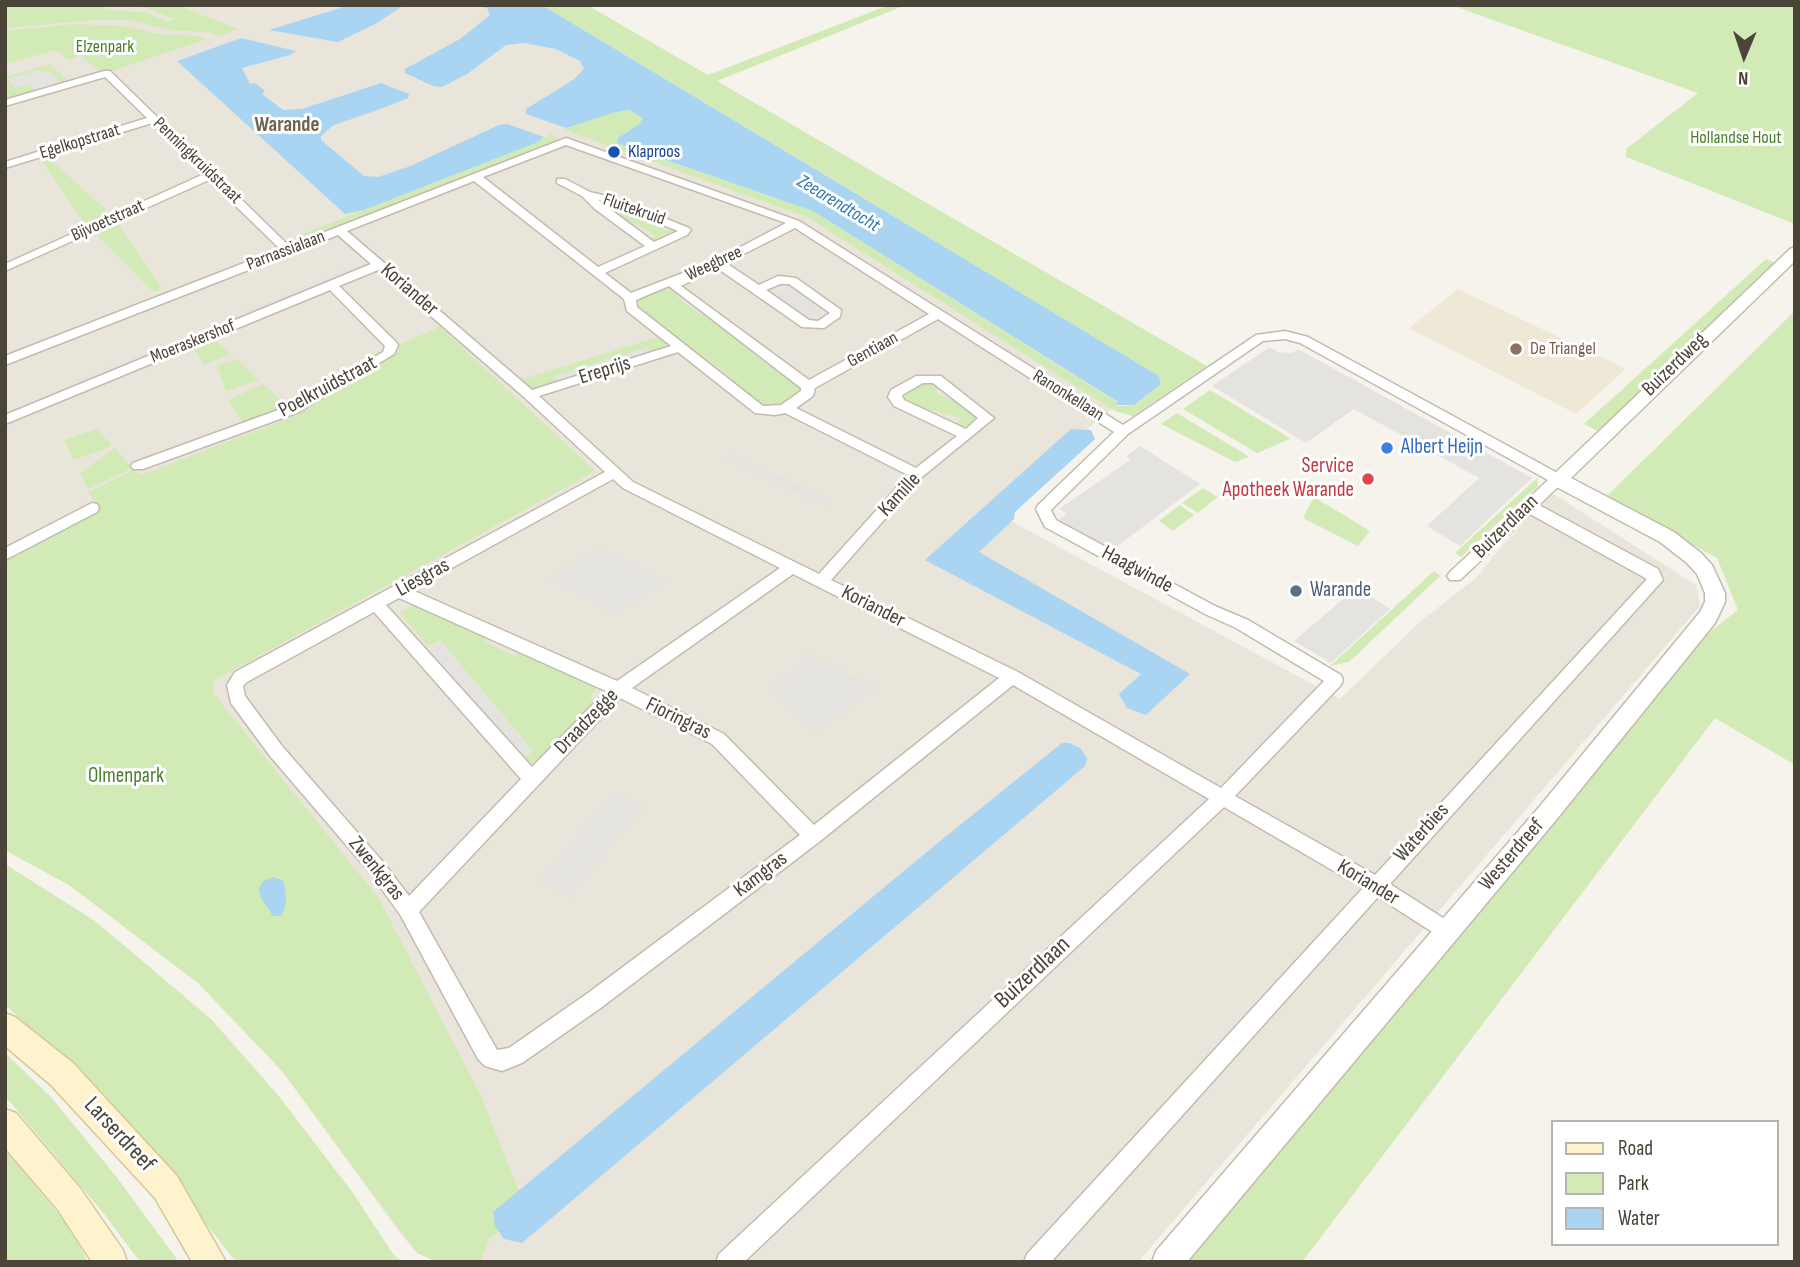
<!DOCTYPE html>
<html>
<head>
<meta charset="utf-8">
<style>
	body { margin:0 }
	#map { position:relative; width:1800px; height:1267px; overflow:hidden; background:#f6f3ec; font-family:"Sofia Sans Condensed",sans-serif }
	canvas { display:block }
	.frame { position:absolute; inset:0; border:7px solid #4b4439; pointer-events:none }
	.legend { position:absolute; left:1551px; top:1120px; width:228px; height:126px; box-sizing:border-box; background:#fff; border:2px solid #b7b4b0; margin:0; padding:9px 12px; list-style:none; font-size:21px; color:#4b4439 }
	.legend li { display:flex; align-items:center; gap:14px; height:35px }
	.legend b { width:35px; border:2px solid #b7b4b0 }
	.north { position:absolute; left:1709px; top:21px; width:70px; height:70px; -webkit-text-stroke:5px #fff; paint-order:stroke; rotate:182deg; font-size:19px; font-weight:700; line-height:28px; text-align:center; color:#4b4439 }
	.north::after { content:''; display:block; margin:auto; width:24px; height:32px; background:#4b4439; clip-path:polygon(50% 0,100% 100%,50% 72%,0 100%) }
</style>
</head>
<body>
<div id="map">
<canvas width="1800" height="1267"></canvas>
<div class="frame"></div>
<ul class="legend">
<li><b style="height:9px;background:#fff3cd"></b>Road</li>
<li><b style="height:19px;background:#d2eab5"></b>Park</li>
<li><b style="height:19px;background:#a9d4f2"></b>Water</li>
</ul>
<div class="north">N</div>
</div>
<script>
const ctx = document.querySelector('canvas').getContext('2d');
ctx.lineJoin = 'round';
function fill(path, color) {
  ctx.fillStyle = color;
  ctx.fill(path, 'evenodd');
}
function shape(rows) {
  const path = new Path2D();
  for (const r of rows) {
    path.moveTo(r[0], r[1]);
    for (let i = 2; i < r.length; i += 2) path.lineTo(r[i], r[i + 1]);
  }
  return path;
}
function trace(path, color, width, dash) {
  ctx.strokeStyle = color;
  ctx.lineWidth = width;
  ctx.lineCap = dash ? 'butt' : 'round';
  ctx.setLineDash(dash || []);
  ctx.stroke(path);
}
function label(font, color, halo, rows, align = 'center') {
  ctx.font = font + ' "Sofia Sans Condensed",sans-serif';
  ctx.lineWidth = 6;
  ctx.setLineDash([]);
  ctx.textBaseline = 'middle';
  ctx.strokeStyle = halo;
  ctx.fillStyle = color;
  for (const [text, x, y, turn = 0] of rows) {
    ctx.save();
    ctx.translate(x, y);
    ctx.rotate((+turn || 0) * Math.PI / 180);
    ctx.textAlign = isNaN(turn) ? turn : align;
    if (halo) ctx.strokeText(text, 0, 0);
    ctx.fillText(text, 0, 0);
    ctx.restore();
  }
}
fill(shape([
	[5,5,505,5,1136,390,1071,442,996,513,1340,699,1423,619,1475,579,1503,545,1552,493,1696,585,1700,606,1138,1262,438,1262,417,1253,400,1233,282,1071,198,983,69,885,5,850]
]), '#eae5da');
fill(shape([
	[1458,289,1626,369,1576,414,1409,328]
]), '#efe8d6');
fill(shape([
	[5,5,111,5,101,8,114,11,145,12,167,22,174,19,147,8,125,5,175,5,239,29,219,36,207,32,169,30,129,20,94,20,5,28],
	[542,5,587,5,708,75,889,5,906,5,717,81,1207,366,1133,416,1115,411,807,217,562,129,616,112,629,110,643,118,641,123,618,138,626,147,813,211,1118,403,1116,406,1134,405,1161,384,1159,376],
	[1451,5,1795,5,1795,224,1626,157,1626,149,1698,93],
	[74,24,127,26,157,34,199,36,207,39,115,70,101,72,81,56,69,60,56,50,5,64,5,31],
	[50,64,68,81,55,85,53,84,59,82,38,70,8,79,15,87,29,83,34,89,42,89,5,100,5,77],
	[552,133,557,140,299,242,295,237,538,142],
	[47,156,110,214,86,225,40,158],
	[604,203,644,216,640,220,667,231,673,227,676,232,653,241,650,239,656,236,611,211,602,205],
	[116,221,162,289,153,292,95,233],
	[1766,259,1779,265,1598,431,1584,424],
	[665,287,673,289,679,294,676,296,701,315,704,313,756,352,753,354,780,374,784,372,801,385,803,390,780,406,764,407,730,382,733,379,707,359,703,361,634,307,634,300],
	[1795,311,1795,765,1715,718,1302,1262,1186,1262,1693,651,1712,630,1738,610,1717,558,1606,497],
	[440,327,595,471,215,680,213,688,215,695,379,899,482,1098,526,1210,490,1238,480,1262,438,1262,417,1253,282,1071,198,983,69,885,5,850,5,560,99,510,89,492,133,470,141,475,298,415,392,356,399,351,398,345],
	[657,337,666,344,660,351,555,377,558,382,540,387,529,388,521,380],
	[213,338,230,354,205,365,192,347],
	[237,359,259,380,226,391,217,365],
	[927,382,941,388,934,392,974,411,981,417,968,428,957,424,962,418,916,406,903,399,904,393],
	[263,384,287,407,244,423,228,400],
	[1210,390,1290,438,1290,439,1257,453,1183,409],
	[1177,413,1248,456,1249,457,1235,462,1161,424],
	[97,429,112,446,74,460,64,440],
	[115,448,132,468,88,489,80,473],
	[1537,478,1538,486,1461,557,1455,553],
	[1203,488,1218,497,1198,513,1182,503],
	[1314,497,1370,531,1358,546,1303,518],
	[1180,505,1194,515,1173,531,1159,521],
	[1434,571,1440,576,1349,662,1330,666],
	[413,604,485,638,483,641,515,656,520,651,595,687,596,689,590,696,593,702,541,759,531,763,520,761,533,751,440,640,428,646,400,613],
	[5,864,95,921,211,1019,278,1095,353,1193,393,1254,402,1262,236,1262,108,1098,5,1005],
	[5,1053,50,1096,115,1175,179,1262,140,1262,105,1215,5,1096],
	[5,1150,71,1229,88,1262,5,1262]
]), '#d2eab5');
fill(shape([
	[38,70,41,73,49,71,60,81,34,89,29,84,15,88,8,79],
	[353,266,357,270,213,330,210,326],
	[791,285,826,309,807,319,772,295],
	[178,339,181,343,72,388,69,384],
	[648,347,652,353,558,382,555,376],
	[1270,347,1278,352,1292,353,1298,349,1532,478,1460,546,1427,526,1479,478,1354,409,1306,443,1212,386],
	[1140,446,1200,484,1115,548,1105,541,1102,545,1058,520,1067,514,1059,509,1130,460,1126,456],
	[731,454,832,500,826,506,725,459],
	[601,547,666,581,614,614,549,577],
	[1357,587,1390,609,1331,663,1294,641],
	[441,644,530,750,518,758,429,651],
	[808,653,876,688,813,733,767,689,791,672],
	[616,791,644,806,569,898,540,881]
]), '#e5e3e0');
fill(shape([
	[350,5,404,5,377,23,338,42,269,30],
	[468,5,542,5,1159,376,1161,384,1134,405,1115,405,1118,402,813,211,617,143,618,138,641,123,643,118,629,110,616,112,566,128,526,114,526,109,573,80,584,69,580,61,556,49,524,43,506,45,467,74,442,87,433,86,405,73,405,69,460,39,490,15,487,8],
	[241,38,296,51,290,55,242,68,250,84,255,83,265,91,262,94,283,110,302,109,381,83,409,94,408,98,391,105,332,126,321,136,321,140,364,176,378,177,408,167,499,125,507,124,544,137,538,142,364,210,345,214,177,61],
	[1071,429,1091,430,1095,439,1015,512,1014,519,979,552,1190,674,1146,715,1127,708,1119,694,1141,674,925,560],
	[1062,743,1069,743,1080,748,1087,758,1085,766,522,1243,504,1239,495,1226,493,1212,934,846],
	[273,877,282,880,285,886,286,904,281,916,273,916,261,898,259,890,262,882]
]), '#a9d4f2');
const minor = shape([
	[104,71,110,71,289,246,566,138,799,221,1123,425,1256,335,1285,331,1308,337,1563,476,1565,479,1563,482,1539,505,1658,569,1663,580,1390,884,1454,925,1457,931,1454,937,1447,940,1440,937,1378,897,1051,1262,1024,1262,1027,1254,1363,888,1224,807,744,1262,716,1262,719,1254,1209,799,1013,685,819,842,602,1007,522,1063,502,1071,485,1066,478,1059,401,916,371,874,270,756,231,703,227,685,235,672,605,472,525,398,378,270,339,286,396,342,398,345,394,354,299,412,143,469,133,469,131,466,133,463,289,406,383,352,385,346,330,290,5,424,5,415,371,264,338,235,5,365,5,356,280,249,209,180,5,271,5,264,204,174,152,123,5,168,5,162,147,118,105,77,5,106,5,100,104,71],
	[566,145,786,223,714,261,631,293,605,273,687,235,691,230,689,228,615,198,590,192,565,179,557,179,557,183,582,196,595,209,645,246,598,267,483,177,566,145],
	[474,181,624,299,627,311,671,346,532,390,347,231,474,181],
	[598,200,607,202,678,231,654,242,598,200],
	[795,228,929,314,809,380,681,286,717,268,802,327,824,328,840,317,841,310,796,278,778,276,759,285,726,263,795,228],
	[780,284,789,284,830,313,818,321,809,320,766,290,780,284],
	[669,286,801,388,801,391,781,405,763,406,637,307,636,300,669,286],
	[938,319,1114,432,1038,505,1036,509,1045,527,1205,614,1236,628,1324,681,1221,788,1018,672,831,580,922,477,994,418,941,376,916,376,891,390,888,397,894,406,957,436,916,468,796,408,813,396,815,388,938,319],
	[1285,339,1300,343,1548,480,1450,572,1447,576,1450,580,1460,580,1530,514,1647,579,1375,875,1235,796,1341,685,1343,680,1341,675,1248,620,1215,606,1056,520,1051,510,1128,434,1263,341,1285,339],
	[678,352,755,413,775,415,785,413,908,475,819,574,633,482,539,396,678,352],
	[923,383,933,383,978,418,966,429,904,400,902,395,923,383],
	[613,479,623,488,780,568,617,681,412,590,613,479],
	[793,574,999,678,814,825,724,734,632,688,793,574],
	[399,598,606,691,532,767,386,605,399,598],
	[374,612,521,779,409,896,383,862,282,746,245,696,243,686,247,682,374,612],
	[620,698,712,744,800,835,588,993,509,1048,497,1050,419,912,620,698],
	[92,503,97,504,99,508,97,512,5,560,5,548,92,503]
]);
const tertiary = shape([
	[1795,247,1795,261,1571,478,1674,532,1701,553,1712,565,1725,593,1725,602,1715,623,1556,820,1187,1262,1152,1262,1156,1251,1540,806,1700,612,1705,602,1705,593,1697,574,1687,563,1660,542,1551,484,1549,479,1790,249,1795,247]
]);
const secondary = shape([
	[5,1013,15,1017,73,1063,177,1176,226,1262,192,1262,155,1198,51,1085,5,1046,5,1013],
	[5,1109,16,1113,80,1188,123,1250,127,1262,92,1262,58,1210,5,1148,5,1109]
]);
trace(minor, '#c2bbae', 3);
trace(tertiary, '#c2bbae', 3);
trace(secondary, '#d6c79b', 3);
fill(minor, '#fff');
fill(tertiary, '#fff');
fill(secondary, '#fff3cd');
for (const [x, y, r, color] of [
	[614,152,7,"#1a4fb4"],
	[1516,349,7,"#8d6e63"],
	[1387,448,7,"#3f7fe0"],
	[1368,479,7,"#e0444e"],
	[1296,591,7,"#5c6f8a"]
]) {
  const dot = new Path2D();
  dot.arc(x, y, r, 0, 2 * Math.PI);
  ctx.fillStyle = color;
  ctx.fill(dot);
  trace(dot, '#fff', 2.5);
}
label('18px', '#4a7f2a', '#fff', [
	["Elzenpark",105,47],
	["Hollandse Hout",1736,138]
]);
label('18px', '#4b4439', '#fff', [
	["Egelkopstraat",80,142,-17],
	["Penningkruidstraat",197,161,44],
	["Fluitekruid",634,210,19],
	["Bijvoetstraat",108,221,-24],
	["Parnassialaan",286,251,-21],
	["Weegbree",714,264,-25],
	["Moeraskershof",193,342,-22],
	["Gentiaan",873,350,-29],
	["Ranonkellaan",1068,396,32]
]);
label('18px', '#164399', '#fff', [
	["Klaproos",628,152]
], 'left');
label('18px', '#785e54', '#fff', [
	["De Triangel",1530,349]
], 'left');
label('italic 19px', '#2e7ab2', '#fff', [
	["Zeearendtocht",838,204,31]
]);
label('bold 21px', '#6e6250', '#fff', [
	["Warande",287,126]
]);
label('21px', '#4b4439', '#fff', [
	["Koriander",409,290,41],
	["Buizerdweg",1675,365,-44],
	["Ereprijs",605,371,-17],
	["Poelkruidstraat",328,387,-28],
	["Kamille",900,495,-47],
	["Buizerdlaan",1506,527,-44],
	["Haagwinde",1137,570,28],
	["Liesgras",423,578,-29],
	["Koriander",873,607,27],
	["Fioringras",678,719,26],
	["Draadzegge",587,722,-46],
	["Waterbies",1422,833,-48],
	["Westerdreef",1512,855,-49],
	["Zwenkgras",376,869,51],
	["Kamgras",761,875,-37],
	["Koriander",1368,883,31]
]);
label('21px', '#366cbe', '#fff', [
	["Albert Heijn",1401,448]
], 'left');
label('21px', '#be3a42', '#fff', [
	["Service",1354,467],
	["Apotheek Warande",1354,491]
], 'right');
label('21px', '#4e5e75', '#fff', [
	["Warande",1310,591]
], 'left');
label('21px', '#4a7f2a', '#fff', [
	["Olmenpark",126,777]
]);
label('24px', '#4b4439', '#fff', [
	["Buizerdlaan",1033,973,-43],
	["Larserdreef",119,1135,47]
]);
</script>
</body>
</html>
